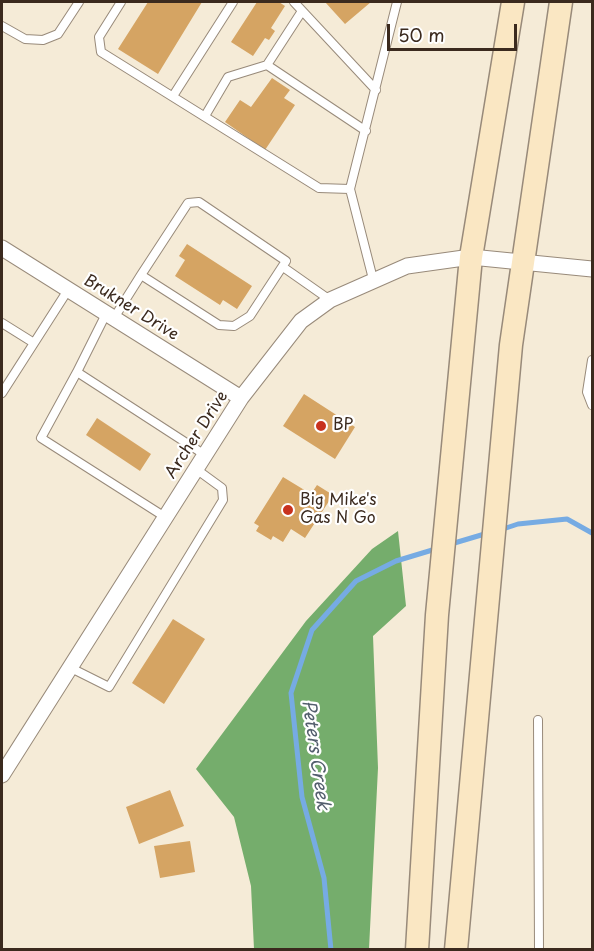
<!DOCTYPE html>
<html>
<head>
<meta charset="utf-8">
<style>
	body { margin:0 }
	#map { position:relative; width:594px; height:951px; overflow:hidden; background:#f5ebd7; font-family:"Playpen Sans",sans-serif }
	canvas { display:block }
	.frame { position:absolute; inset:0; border:3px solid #3b2a1e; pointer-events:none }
	.scale { position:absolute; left:387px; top:24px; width:130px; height:27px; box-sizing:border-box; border:3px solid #3b2a1e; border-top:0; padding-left:8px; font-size:18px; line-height:21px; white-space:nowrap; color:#3b2a1e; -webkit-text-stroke:4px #fff; paint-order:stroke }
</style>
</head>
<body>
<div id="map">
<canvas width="594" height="951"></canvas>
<div class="frame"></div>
<div class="scale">50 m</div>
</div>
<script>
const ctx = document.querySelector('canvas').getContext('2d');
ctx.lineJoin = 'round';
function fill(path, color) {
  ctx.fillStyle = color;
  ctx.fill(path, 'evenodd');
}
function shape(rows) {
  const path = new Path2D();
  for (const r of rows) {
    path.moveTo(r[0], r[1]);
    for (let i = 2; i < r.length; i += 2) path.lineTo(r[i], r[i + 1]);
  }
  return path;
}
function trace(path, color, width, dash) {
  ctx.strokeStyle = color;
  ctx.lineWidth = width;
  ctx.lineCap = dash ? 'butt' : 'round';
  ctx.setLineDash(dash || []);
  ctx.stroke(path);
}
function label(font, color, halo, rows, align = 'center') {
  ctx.font = font + ' "Playpen Sans",sans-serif';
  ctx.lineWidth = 4.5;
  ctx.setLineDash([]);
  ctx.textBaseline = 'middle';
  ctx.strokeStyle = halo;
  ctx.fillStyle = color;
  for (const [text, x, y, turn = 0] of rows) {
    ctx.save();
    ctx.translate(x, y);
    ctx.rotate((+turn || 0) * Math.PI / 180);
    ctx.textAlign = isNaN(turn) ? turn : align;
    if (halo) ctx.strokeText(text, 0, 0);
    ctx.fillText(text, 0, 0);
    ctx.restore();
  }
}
fill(shape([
	[398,531,406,606,373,636,378,768,369,949,254,949,251,886,234,817,196,769,306,621,372,549]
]), '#75ad6c');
trace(shape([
	[500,530,518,524,567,519,592,533],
	[451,544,488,533],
	[331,950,324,878,302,797,291,693,312,630,356,581,396,561,439,548]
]), '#76abe3', 5);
fill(shape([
	[148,2,202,2,158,74,118,49],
	[257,2,279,2,285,6,271,28,275,31,269,40,265,38,253,56,231,42],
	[325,2,371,2,345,24],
	[272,78,290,90,284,98,295,105,265,150,225,122,240,100,251,107],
	[187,244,252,286,237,309,223,300,220,305,175,276,185,260,179,256],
	[304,394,355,427,335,459,283,426],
	[97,418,151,454,140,471,86,435],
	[283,477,311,494,317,485,333,495,305,538,291,529,283,542,273,536,271,540,256,531,259,526,254,523],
	[173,619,205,639,164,704,132,683],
	[170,790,184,826,139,844,126,807],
	[190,841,195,872,160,878,154,846]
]), '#d5a463');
const lane = shape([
	[121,2,99,37,101,52,319,188,350,189],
	[294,2,376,90],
	[2,26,25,39,43,40,58,34,79,2],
	[267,65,366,131],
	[173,96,233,2],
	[205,116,228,77,267,65,302,11],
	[283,267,330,300],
	[373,279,350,189,397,2],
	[106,314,77,372,205,455],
	[114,318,141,275,188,203,199,202,286,261,250,316,234,326,219,325,141,275],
	[2,323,34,343],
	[592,360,587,392,592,405],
	[77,372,41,438,165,517],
	[2,393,68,290],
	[69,667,109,687,223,500,222,488,196,469],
	[538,720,539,950]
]);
const street = shape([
	[2,248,241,398],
	[2,775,241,398,301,321,330,300,407,266,471,257,592,269]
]);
const secondary = shape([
	[417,950,437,615,471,257,513,2],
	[456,950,511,345,561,2]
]);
trace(lane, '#988a7a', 10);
trace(street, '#988a7a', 17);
trace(secondary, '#988a7a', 25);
trace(lane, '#fff', 8);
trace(street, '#fff', 15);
trace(secondary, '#fae7c3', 22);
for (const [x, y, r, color] of [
	[321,426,6,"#c8321e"],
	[288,510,6,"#c8321e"]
]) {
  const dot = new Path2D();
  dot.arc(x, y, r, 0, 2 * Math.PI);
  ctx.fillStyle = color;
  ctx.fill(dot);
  trace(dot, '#fff', 2);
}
label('16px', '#3b2a1e', '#fff', [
	["Brukner Drive",131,308,32],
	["Archer Drive",197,435,-57]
]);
label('16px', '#3b2a1e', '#fff', [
	["BP",333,426],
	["Big Mike's",300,501],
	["Gas N Go",300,519]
], 'left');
label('italic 18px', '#535e6d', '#fff', [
	["Peters Creek",315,755,82]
]);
</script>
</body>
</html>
